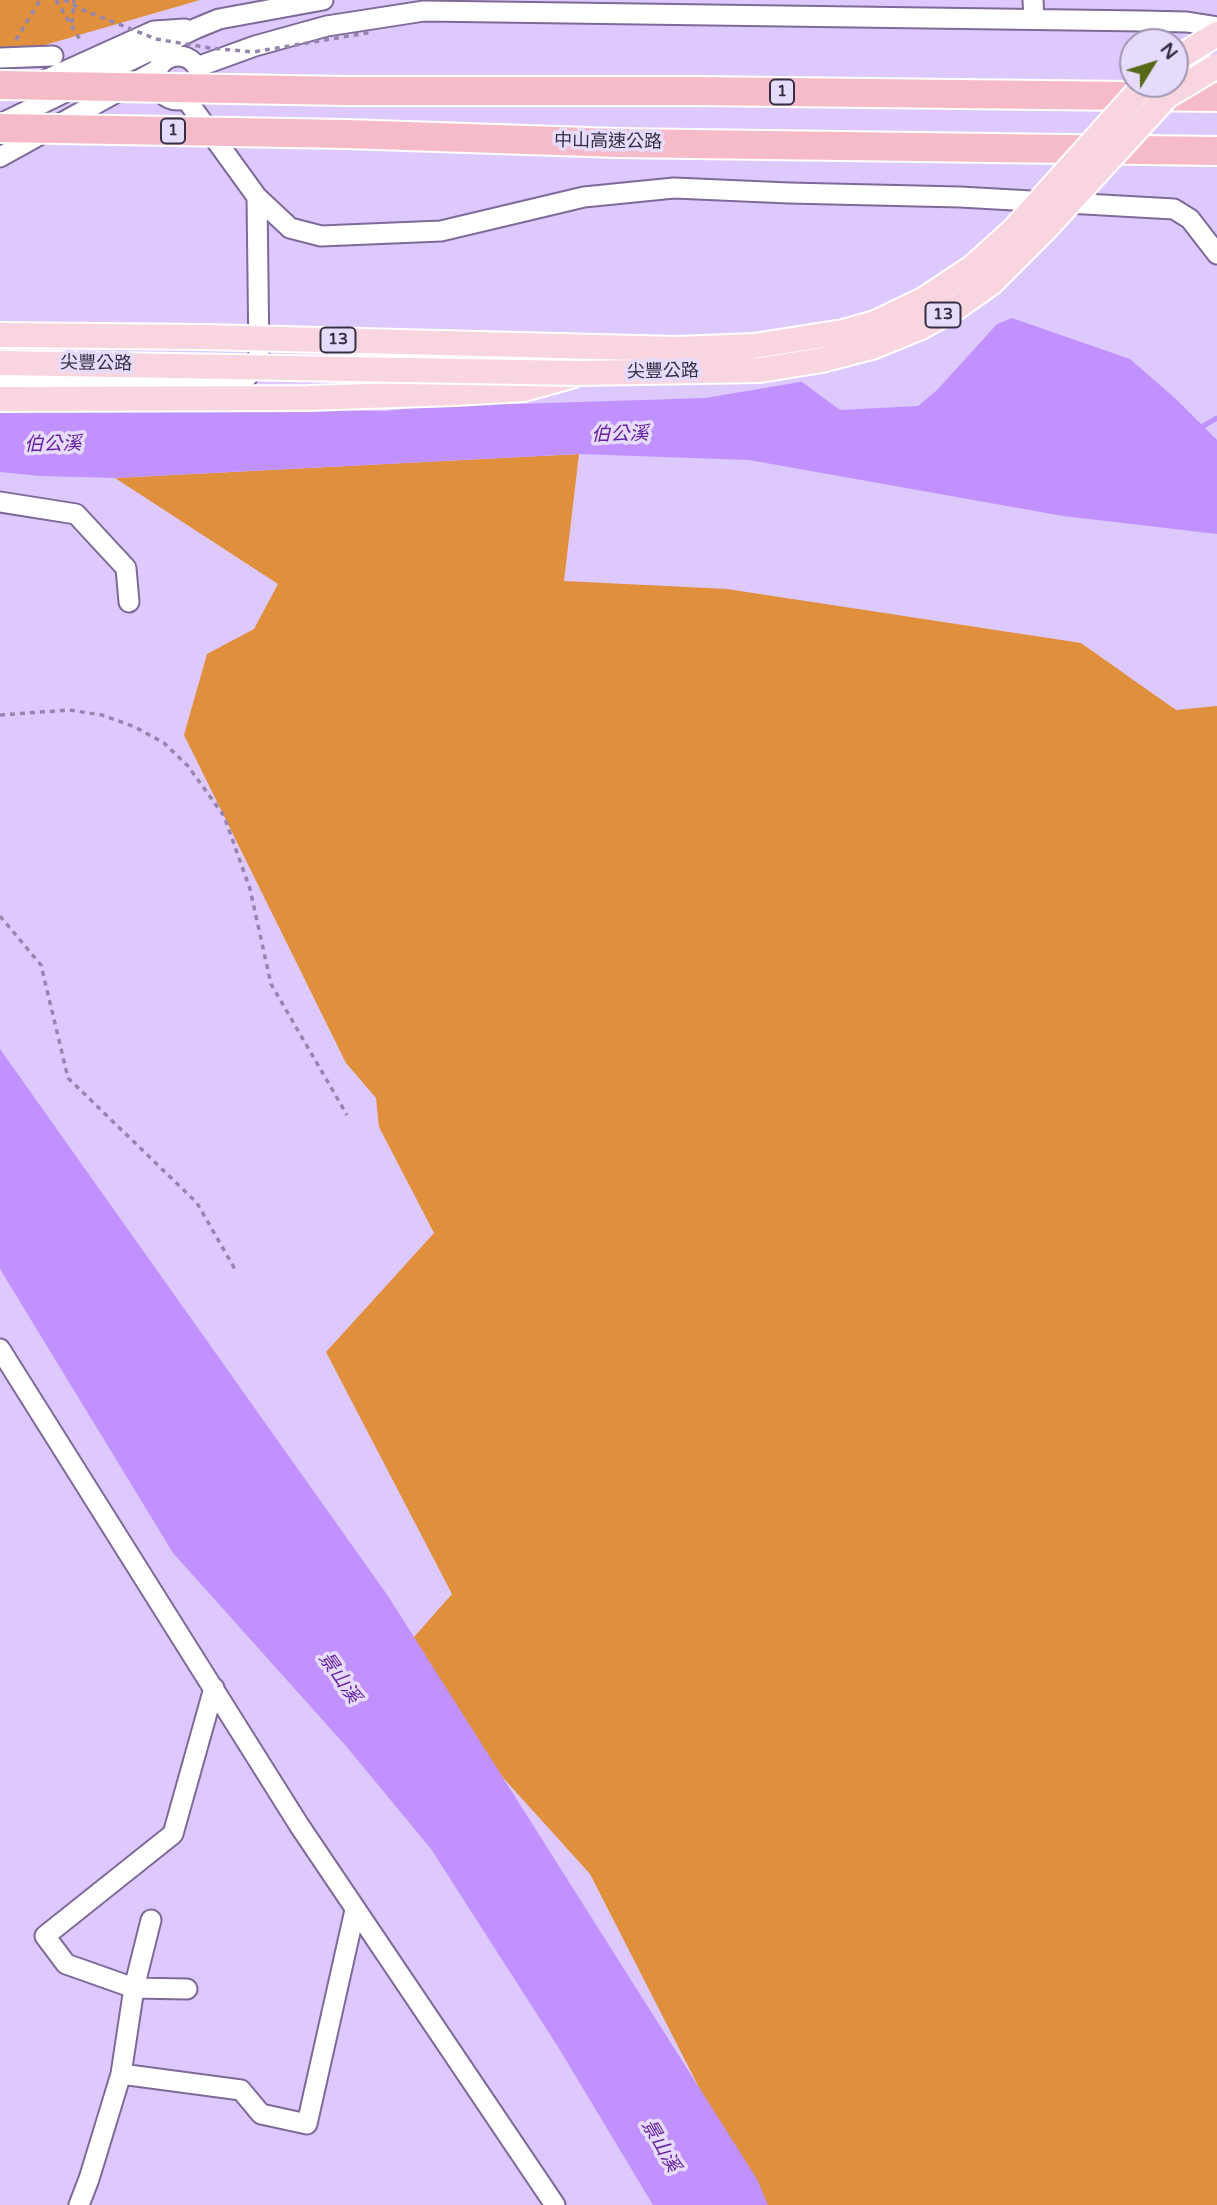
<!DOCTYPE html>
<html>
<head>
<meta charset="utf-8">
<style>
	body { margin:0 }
	#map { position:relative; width:1217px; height:2205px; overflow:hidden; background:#dec9fe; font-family:"Varela Round",sans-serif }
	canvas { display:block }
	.north { position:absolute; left:1119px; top:28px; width:70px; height:70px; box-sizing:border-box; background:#e7dbfb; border:2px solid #a096b1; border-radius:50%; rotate:52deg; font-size:19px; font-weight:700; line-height:28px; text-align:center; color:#362e43 }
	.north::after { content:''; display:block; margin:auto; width:24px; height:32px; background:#556916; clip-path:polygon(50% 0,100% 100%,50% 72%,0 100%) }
</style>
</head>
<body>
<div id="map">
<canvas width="1217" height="2205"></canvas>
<div class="north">N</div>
</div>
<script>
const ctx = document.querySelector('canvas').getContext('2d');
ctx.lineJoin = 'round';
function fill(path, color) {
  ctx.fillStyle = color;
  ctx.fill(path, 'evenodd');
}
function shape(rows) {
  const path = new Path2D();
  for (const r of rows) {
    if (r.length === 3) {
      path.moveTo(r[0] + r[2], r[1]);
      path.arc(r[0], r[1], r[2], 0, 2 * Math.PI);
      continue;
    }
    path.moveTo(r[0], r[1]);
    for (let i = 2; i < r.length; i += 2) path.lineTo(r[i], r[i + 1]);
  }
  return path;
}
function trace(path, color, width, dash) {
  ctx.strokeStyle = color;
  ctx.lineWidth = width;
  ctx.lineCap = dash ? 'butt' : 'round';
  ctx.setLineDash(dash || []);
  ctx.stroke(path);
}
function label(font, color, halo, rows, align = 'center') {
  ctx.font = font + ' "Varela Round","Noto Sans TC",sans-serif';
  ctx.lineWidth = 7;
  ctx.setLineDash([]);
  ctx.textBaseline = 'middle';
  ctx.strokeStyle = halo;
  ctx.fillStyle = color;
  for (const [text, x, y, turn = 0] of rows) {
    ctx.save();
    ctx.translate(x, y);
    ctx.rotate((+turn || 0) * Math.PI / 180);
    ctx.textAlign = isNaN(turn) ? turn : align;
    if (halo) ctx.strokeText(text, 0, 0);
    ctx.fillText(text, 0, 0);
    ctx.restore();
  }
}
fill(shape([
	[0,0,200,0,24,51,0,48],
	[579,454,564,581,727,589,1081,643,1176,710,1217,706,1217,2205,759,2205,590,1874,404,1668,414,1637,452,1594,326,1352,434,1233,379,1127,376,1098,346,1063,184,735,207,654,254,629,278,584,115,478]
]), '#e08f3c');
fill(shape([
	[1012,318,1130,359,1176,399,1217,440,1217,534,1063,516,749,460,579,454,115,478,40,476,0,472,0,411,64,405,386,411,783,368,840,410,918,406,937,390,997,324],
	[0,1049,388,1596,757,2179,768,2205,653,2205,558,2047,431,1849,345,1745,173,1553,0,1269]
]), '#c192ff');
fill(shape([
	[690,347,784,365,806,381,705,398,515,404,440,402,512,363]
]), '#dec9fe');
trace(shape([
	[1198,429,1217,418]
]), '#c192ff', 5);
const minor = shape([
	[1033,0,1034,19],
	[178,78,22],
	[0,58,53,56],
	[197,67,255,46,327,26,424,11,1142,21,1187,22,1217,27],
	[41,82,154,31,185,29],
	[186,99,257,197,290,228,321,236,441,231,584,197,674,188,789,193,960,197,1174,209,1190,219,1217,254],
	[0,124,197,28,219,19,323,0],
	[0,157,157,70],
	[0,380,228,384,247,377,259,360,257,197],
	[0,502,76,514,126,568,129,602],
	[0,1349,299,1825,555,2205],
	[187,1989,134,1988,66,1964,45,1936,173,1834,214,1688],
	[121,2074,241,2090,261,2114,307,2124,355,1910],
	[79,2205,89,2179,121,2074,134,1988,151,1920]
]);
const major = shape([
	[1175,60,1217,34],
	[0,399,308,398,455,393,524,389,571,376]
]);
const highway = shape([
	[346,91,696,91,1217,97],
	[346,134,618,143,1217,151]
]);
trace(minor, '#7d6a99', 23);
trace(major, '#fff', 28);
trace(highway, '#fff', 32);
trace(shape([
	[56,0,82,43],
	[72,23,74,0],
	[16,40,40,0],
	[0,715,69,710,102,715,135,727,164,743,188,766,224,816,250,889,271,984,347,1115],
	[0,916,41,965,68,1078,197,1203,236,1271]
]), '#9686ad', 3.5, [5, 5]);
trace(minor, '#fff', 19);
trace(major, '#f9d6df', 24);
trace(highway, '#f5bbc9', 28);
const majorBridge = shape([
	[0,335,204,337,677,349,754,346,843,332,875,323,925,299,973,267,1013,231,1145,84],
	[0,363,579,373,760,370,822,360,872,347,921,327,957,307,991,283,1046,228,1167,96,1217,66]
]);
const highwayBridge = shape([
	[0,85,346,91],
	[0,128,346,134]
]);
trace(majorBridge, '#fff', 28, []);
trace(highwayBridge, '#fff', 32, []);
trace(shape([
	[64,0,83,10,156,39,210,48,253,52,373,32]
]), '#9686ad', 3.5, [5, 5]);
trace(majorBridge, '#f9d6df', 24);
trace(highwayBridge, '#f5bbc9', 28);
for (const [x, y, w] of [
	[782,92,24],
	[173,131,24],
	[943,315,35],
	[338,340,35]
]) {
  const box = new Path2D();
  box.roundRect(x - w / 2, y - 12.5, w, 25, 5);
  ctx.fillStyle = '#e7dbfb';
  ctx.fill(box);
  trace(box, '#362e43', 2);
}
label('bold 16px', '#362e43', null, [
	["1",782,92],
	["1",173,131],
	["13",943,315],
	["13",338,340]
]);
label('18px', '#362e43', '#e7dbfb', [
	["中山高速公路",608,142,1],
	["尖豐公路",96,364,1],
	["尖豐公路",663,372,-1]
]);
label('italic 19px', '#63209f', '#e7dbfb', [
	["伯公溪",620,435,-1],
	["伯公溪",53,445,-1],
	["景山溪",339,1678,55],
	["景山溪",660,2146,60]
]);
</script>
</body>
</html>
